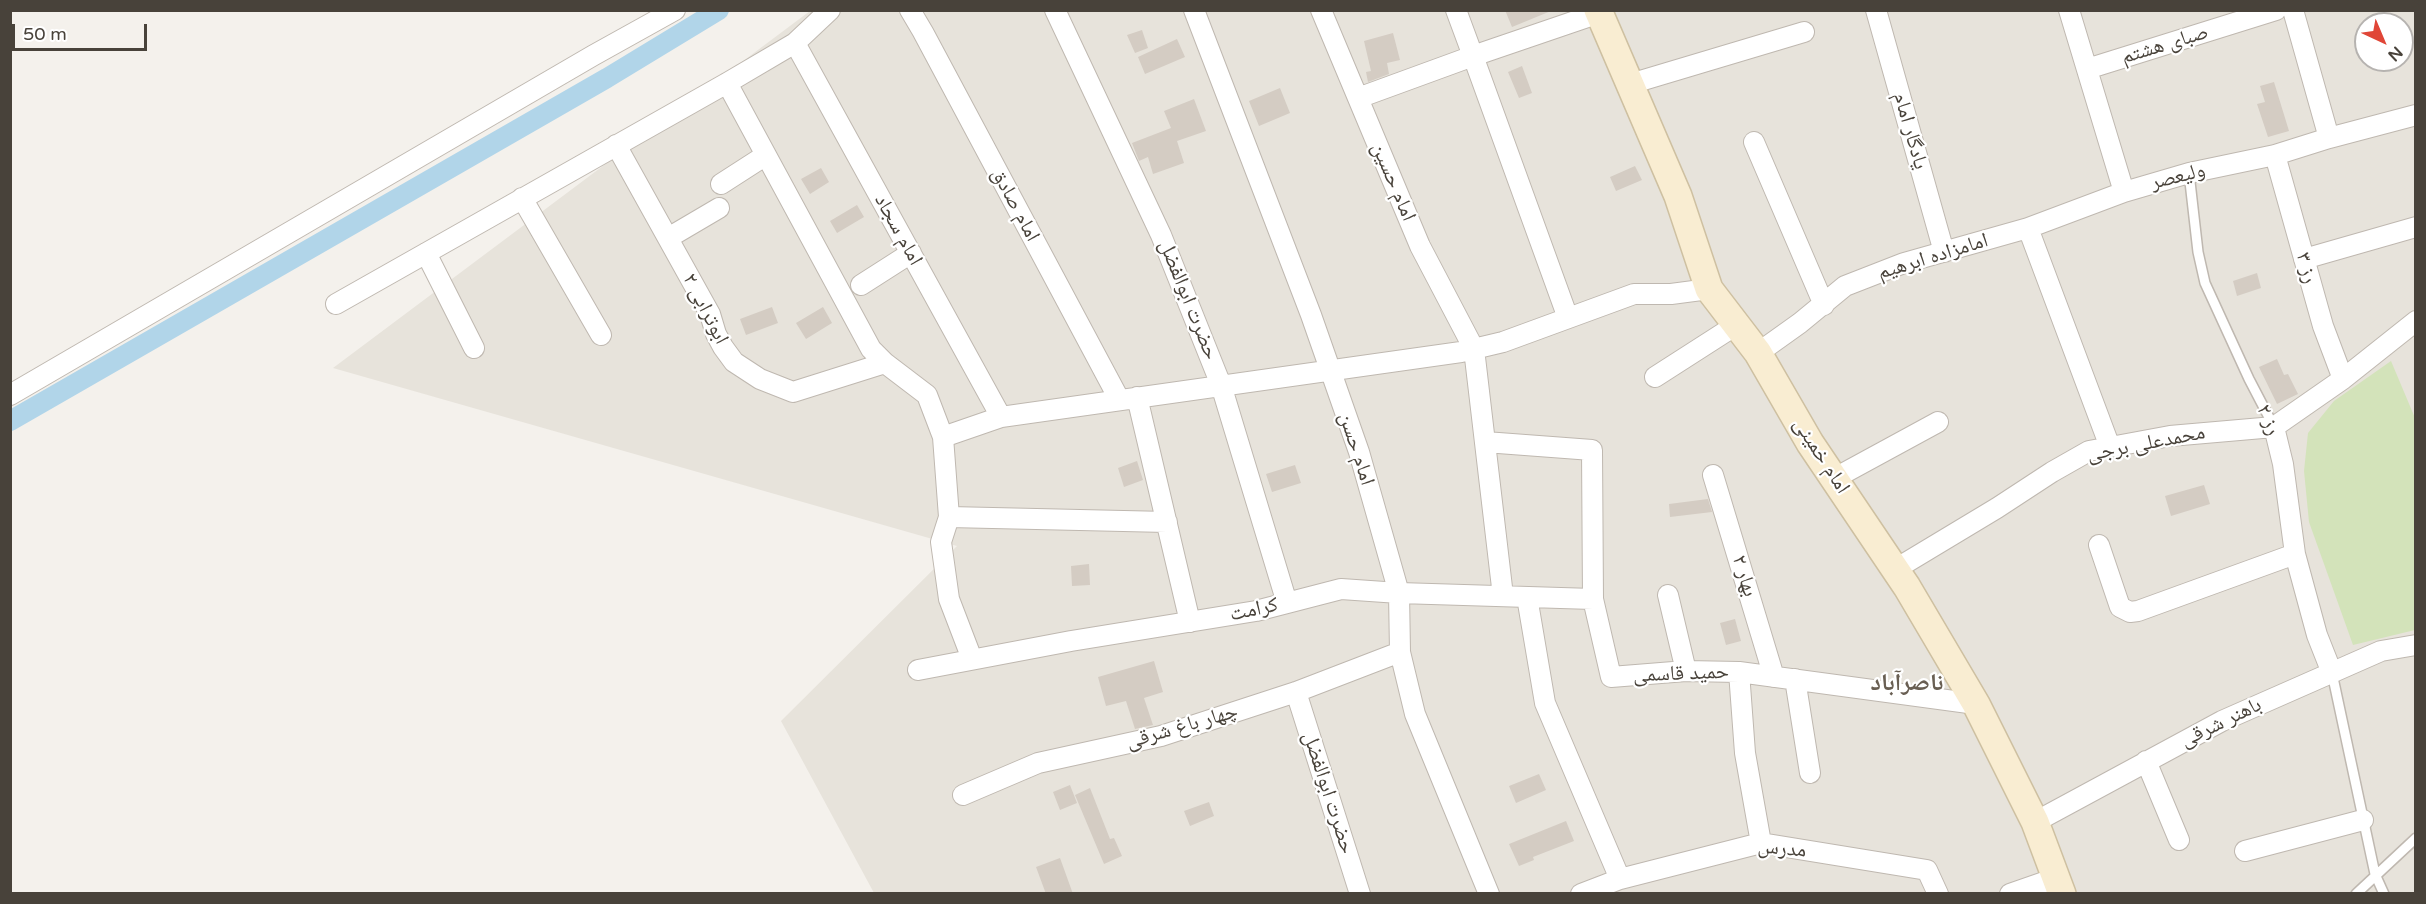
<!DOCTYPE html>
<html>
<head>
<meta charset="utf-8">
<style>
	body { margin:0 }
	#map { position:relative; width:2426px; height:904px; overflow:hidden; background:#f4f1ec; font-family:"Varela Round",sans-serif }
	canvas { display:block }
	.frame { position:absolute; inset:0; border:12px solid #48423a; pointer-events:none }
	.north { position:absolute; left:2354px; top:12px; width:60px; height:60px; box-sizing:border-box; background:#fff; border:2px solid #b6b3b0; border-radius:50%; rotate:136deg; font-size:16px; font-weight:700; line-height:24px; text-align:center; color:#48423a }
	.north::after { content:''; display:block; margin:auto; width:21px; height:27px; background:#e04637; clip-path:polygon(50% 0,100% 100%,50% 72%,0 100%) }
	.scale { position:absolute; left:12px; top:24px; width:135px; height:27px; box-sizing:border-box; border:3px solid #48423a; border-top:0; padding-left:8px; font-size:18px; line-height:21px; white-space:nowrap; color:#48423a; -webkit-text-stroke:4px #fff; paint-order:stroke }
</style>
</head>
<body>
<div id="map">
<canvas width="2426" height="904"></canvas>
<div class="frame"></div>
<div class="north">N</div>
<div class="scale">50 m</div>
</div>
<script>
const ctx = document.querySelector('canvas').getContext('2d');
ctx.lineJoin = 'round';
function fill(path, color) {
  ctx.fillStyle = color;
  ctx.fill(path, 'evenodd');
}
function shape(rows) {
  const path = new Path2D();
  for (const r of rows) {
    path.moveTo(r[0], r[1]);
    for (let i = 2; i < r.length; i += 2) path.lineTo(r[i], r[i + 1]);
  }
  return path;
}
function trace(path, color, width, dash) {
  ctx.strokeStyle = color;
  ctx.lineWidth = width;
  ctx.lineCap = dash ? 'butt' : 'round';
  ctx.setLineDash(dash || []);
  ctx.stroke(path);
}
function label(font, color, halo, rows, align = 'center') {
  ctx.font = font + ' "Varela Round","Noto Naskh Arabic",sans-serif';
  ctx.lineWidth = 4.5;
  ctx.setLineDash([]);
  ctx.textBaseline = 'middle';
  ctx.strokeStyle = halo;
  ctx.fillStyle = color;
  for (const [text, x, y, turn = 0] of rows) {
    ctx.save();
    ctx.translate(x, y);
    ctx.rotate((+turn || 0) * Math.PI / 180);
    ctx.textAlign = isNaN(turn) ? turn : align;
    if (halo) ctx.strokeText(text, 0, 0);
    ctx.fillText(text, 0, 0);
    ctx.restore();
  }
}
fill(shape([
	[810,11,2415,11,2415,893,874,893,781,721,957,546,333,368],
	[2366,24,2402,24,2402,60,2366,60]
]), '#e7e3db');
fill(shape([
	[2391,361,2415,418,2415,630,2353,645,2309,522,2304,471,2308,433,2334,401]
]), '#d3e3ba');
trace(shape([
	[10,421,607,78,719,10]
]), '#b1d5e9', 20);
fill(shape([
	[1505,10,1551,10,1551,11,1512,27],
	[1142,30,1148,48,1135,53,1127,35],
	[1393,33,1400,60,1387,63,1389,74,1368,82,1366,72,1371,71,1364,41],
	[1177,39,1185,57,1145,74,1138,57],
	[1522,66,1532,93,1519,98,1508,72],
	[2274,82,2289,131,2268,137,2257,104,2265,102,2260,86],
	[1280,88,1290,113,1259,126,1249,101],
	[1194,99,1206,131,1177,141,1184,163,1153,174,1148,157,1139,161,1132,143,1171,128,1164,111],
	[1635,166,1642,180,1616,191,1610,177],
	[821,168,829,182,810,194,801,179],
	[857,205,864,217,837,233,830,221],
	[2257,273,2261,288,2237,296,2233,281],
	[772,307,778,323,746,335,740,319],
	[823,307,832,323,806,339,796,323],
	[2277,359,2284,375,2288,374,2298,394,2277,404,2259,367],
	[1137,461,1143,480,1124,487,1118,468],
	[1295,465,1301,483,1272,492,1266,474],
	[2204,485,2210,504,2171,516,2165,496],
	[1708,499,1712,512,1670,517,1669,504],
	[1089,564,1090,585,1072,586,1071,566],
	[1735,619,1741,641,1726,645,1720,623],
	[1154,661,1163,692,1144,698,1153,725,1135,729,1126,701,1106,706,1098,677],
	[1539,774,1546,790,1516,803,1509,786],
	[1070,785,1077,803,1060,810,1053,792],
	[1090,788,1110,839,1114,838,1122,856,1104,864,1075,795],
	[1209,802,1214,816,1190,826,1184,811],
	[1566,821,1574,841,1533,857,1534,860,1519,866,1509,844],
	[1060,858,1073,894,1046,894,1036,867]
]), '#d4ccc3');
const lane = shape([
	[2189,173,2198,252,2205,283,2249,379,2274,427],
	[2332,673,2375,874,2384,894],
	[2356,894,2416,838]
]);
const street = shape([
	[910,10,923,32,1119,399],
	[1055,10,1161,235,1221,385,1287,603],
	[1194,10,1311,315,1359,452,1399,593,1400,652,1415,714,1489,894],
	[1321,10,1420,246,1474,349,1503,596],
	[1456,10,1473,56,1599,13],
	[1876,10,1944,252],
	[2069,10,2124,192,2189,173,2275,155,2329,138,2416,115],
	[2293,10,2329,138],
	[795,43,1001,417],
	[2087,69,2276,10],
	[727,83,871,349,885,363,927,395,943,437,1001,417,1461,352,1503,342,1634,294,1671,294,1709,289],
	[1630,84,1804,32],
	[1358,98,1473,56,1568,318],
	[1754,142,1824,305],
	[616,145,710,314,716,334,723,347,734,362,760,379,793,392,885,363],
	[2275,155,2323,326,2343,379],
	[721,184,766,155],
	[522,198,601,335],
	[2028,228,2110,447],
	[668,238,719,208],
	[426,253,474,348],
	[2304,259,2416,227],
	[861,285,911,253],
	[336,304,727,83,795,43,830,10],
	[1758,353,1800,323,1845,286,1904,263,2028,228,2124,192],
	[1655,377,1736,325],
	[10,395,594,55,675,10],
	[1137,397,1190,622],
	[2274,427,2283,464,2295,554,2317,635,2332,673],
	[943,437,949,517,941,542,949,599,972,659],
	[1485,442,1592,450,1593,599,1611,677,1686,671,1739,672,1976,704],
	[1713,475,1774,677],
	[1835,478,1938,422],
	[949,517,1167,522],
	[2099,545,2120,607,2130,612,2138,611,2295,554],
	[1894,570,1997,508,2052,472,2089,451,2170,436,2274,427,2343,379,2416,321],
	[1668,595,1686,671],
	[1527,597,1545,703,1620,879],
	[918,670,1071,641,1256,611,1341,589,1399,593,1593,599],
	[1739,672,1745,753,1761,843],
	[1795,679,1810,773],
	[1296,692,1360,894],
	[2146,761,2179,840],
	[963,795,1038,763,1161,736,1296,692,1400,652],
	[2035,822,2222,721,2381,651,2416,645],
	[2245,851,2363,820],
	[1581,894,1620,879,1761,843,1927,870,1938,894],
	[2010,894,2056,878]
]);
const secondary = shape([
	[1598,10,1678,196,1709,289,1758,353,1810,443,1907,587,1976,704,2035,822,2062,894]
]);
trace(lane, '#bfb8b0', 12);
trace(street, '#bfb8b0', 22);
trace(secondary, '#cec0a1', 30);
trace(lane, '#fff', 9);
trace(street, '#fff', 20);
trace(secondary, '#f9edd2', 27);
label('21px', '#48423a', '#fff', [
	["صبای هشتم",2165,45,-17],
	["یادگار امام",1910,131,74],
	["ولیعصر",2178,177,-14],
	["امام حسین",1393,182,67],
	["امام صادق",1015,205,62],
	["امام سجاد",898,230,61],
	["امامزاده ابرهیم",1933,257,-17],
	["رز ۳",2306,268,74],
	["حضرت ابوالفضل",1188,300,68],
	["ابوترابی ۲",705,309,63],
	["رز ۲",2268,420,67],
	["محمدعلی برجی",2146,444,-11],
	["امام حسن",1356,449,72],
	["امام خمینی",1821,456,57],
	["بهار ۲",1744,576,73],
	["کرامت",1254,610,-12],
	["حمید قاسمی",1681,674,-2],
	["باهنر شرقی",2221,723,-26],
	["چهار باغ شرقی",1182,727,-16],
	["حضرت ابوالفضل",1328,793,72],
	["مدرس",1782,849,5]
]);
label('bold 24px', '#695f53', '#fff', [
	["ناصرآباد",1907,684]
]);
</script>
</body>
</html>
